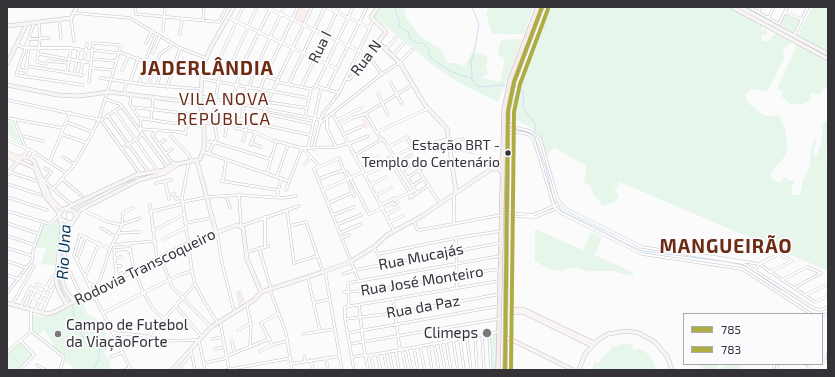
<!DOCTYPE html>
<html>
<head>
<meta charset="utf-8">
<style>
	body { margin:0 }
	#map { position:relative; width:835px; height:377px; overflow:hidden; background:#fbfbfc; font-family:"Exo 2",sans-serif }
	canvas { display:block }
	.frame { position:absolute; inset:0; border:8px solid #343137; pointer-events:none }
	.legend { position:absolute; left:683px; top:313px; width:140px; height:52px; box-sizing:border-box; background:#fbfafd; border:1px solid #abaaae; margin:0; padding:5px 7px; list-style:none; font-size:12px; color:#343137 }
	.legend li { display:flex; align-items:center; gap:8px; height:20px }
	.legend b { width:20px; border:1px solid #abaaae }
</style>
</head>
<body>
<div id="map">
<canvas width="835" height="377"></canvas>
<div class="frame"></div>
<ul class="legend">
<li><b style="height:5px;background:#aead44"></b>785</li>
<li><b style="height:5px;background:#aead44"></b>783</li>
</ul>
</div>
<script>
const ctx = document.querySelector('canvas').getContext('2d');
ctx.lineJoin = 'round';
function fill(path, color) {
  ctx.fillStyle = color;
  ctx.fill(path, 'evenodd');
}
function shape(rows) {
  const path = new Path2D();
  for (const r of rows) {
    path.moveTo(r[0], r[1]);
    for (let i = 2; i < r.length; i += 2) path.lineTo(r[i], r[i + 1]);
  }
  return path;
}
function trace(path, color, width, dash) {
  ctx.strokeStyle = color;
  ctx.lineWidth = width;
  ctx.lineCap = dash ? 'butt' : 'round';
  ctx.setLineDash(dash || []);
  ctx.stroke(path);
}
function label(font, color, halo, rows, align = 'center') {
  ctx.font = font + ' "Exo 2",sans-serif';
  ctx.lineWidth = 3.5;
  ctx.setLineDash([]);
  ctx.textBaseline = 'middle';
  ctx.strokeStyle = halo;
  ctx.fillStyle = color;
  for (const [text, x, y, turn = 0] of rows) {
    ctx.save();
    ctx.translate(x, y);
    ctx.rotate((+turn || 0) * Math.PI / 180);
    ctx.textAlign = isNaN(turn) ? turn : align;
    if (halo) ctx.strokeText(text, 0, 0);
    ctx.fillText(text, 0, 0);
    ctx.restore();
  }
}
fill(shape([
	[241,290,245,302,240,303,242,304,239,307,236,292]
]), '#f4ebeb');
fill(shape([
	[299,7,309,10,303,23,294,19],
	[366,115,372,126,366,129,361,118]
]), '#f8efec');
fill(shape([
	[380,7,404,7,406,18,420,36,441,49,447,63,454,63,465,66,472,52,486,56,488,59,486,65,488,73,482,78,500,82,505,59,499,55,498,50,501,40,522,39,498,102,456,81,435,67,373,16],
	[489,7,533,7,524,34,492,34,486,13],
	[548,7,729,7,762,25,761,31,766,29,768,35,762,35,761,39,764,41,770,41,771,37,776,33,790,41,792,42,783,49,784,58,768,90,764,91,752,89,745,94,748,103,765,116,780,116,785,130,788,148,783,159,771,172,772,180,780,183,784,177,786,177,789,180,794,181,791,192,793,195,800,195,803,181,810,165,812,145,815,139,817,141,814,148,814,158,818,153,821,142,823,123,828,120,828,144,826,150,826,162,828,162,828,271,620,182,616,188,611,191,616,190,619,198,615,200,615,202,602,206,598,199,594,196,591,187,584,182,586,166,555,148,551,150,547,157,539,135,532,128,512,118,512,110,513,98],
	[812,7,828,7,828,52,797,36],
	[785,12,802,20,795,34,778,25],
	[797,44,828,61,828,87,824,88,821,94,817,95,811,93,810,96,812,99,803,104,790,104,781,96,783,91,777,89],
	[7,121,11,121,22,144,13,140,8,134],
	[58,218,61,224,55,266,41,264,46,248,35,248,43,223,51,226],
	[535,229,583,250,591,232,602,237,595,255,628,270,633,273,633,276,626,275,614,271,587,271,574,267,560,271,548,269,535,261],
	[82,301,87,314,95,318,105,331,106,339,109,346,104,352,111,364,110,370,75,370,68,362,65,365,67,357,56,350,44,329,39,335,33,330,32,317,33,315,46,317],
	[496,333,496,370,492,370,491,334],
	[20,341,34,355,19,370,12,370,7,366,7,355],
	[622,344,633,344,632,349,637,350,638,348,646,352,654,362,656,370,591,370,595,362,598,363,603,356,612,349,611,347],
	[700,364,719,364,716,370,706,370,699,366],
	[724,364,742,364,739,370,722,370]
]), '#e7f6eb');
trace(shape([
	[396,7,395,12,399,19,399,26,408,32,410,38,416,43,423,43,429,50,429,55,432,59,450,71,472,79],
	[472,7,479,24,474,53,471,61,472,79,476,85,481,87,505,85],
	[183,57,182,62,186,73],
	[516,86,523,91,524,109,536,125,534,135,546,168,553,198,562,211,605,232,624,243,643,251,730,262,746,266],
	[511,128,533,134],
	[454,152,464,151,474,154],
	[74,209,114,187,136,179],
	[67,220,66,214,69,211],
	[66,223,59,280,63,293,71,302],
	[749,268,781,290],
	[72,305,74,310,73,314,79,324,82,336,86,339,95,338,97,344,100,346,98,362,93,370]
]), '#cbe0f5', 1);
const street = shape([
	[135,7,136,14,219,22,227,7],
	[266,7,368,55,382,74],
	[326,7,370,28],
	[749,7,779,24],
	[758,12,761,7],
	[785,12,802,20],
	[75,13,130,18,180,48,206,58],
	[71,18,74,41],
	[229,18,337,69],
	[768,18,774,7],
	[59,20,61,38],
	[203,20,204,7],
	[34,23,16,75,83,85],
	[39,23,40,39,37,62,46,64,48,61,69,63],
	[779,24,787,7],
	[163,31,165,7],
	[180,34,182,19],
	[794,36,808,7],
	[29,39,49,38],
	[146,43,152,31],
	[17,45,25,48,71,48,92,51],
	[386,49,396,38],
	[92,50,118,53],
	[119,52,162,68,157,86],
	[153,53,160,36],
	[39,54,91,63],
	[393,55,404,43],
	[147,57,156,34],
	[92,59,116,61],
	[84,62,87,44],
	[400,62,412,50],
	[26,66,82,75],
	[91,68,113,70],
	[18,69,25,71],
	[122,70,129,55],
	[67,73,71,48],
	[227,73,257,7],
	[74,74,79,50],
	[80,75,83,61],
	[265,76,277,80],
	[25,77,29,48,28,41],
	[100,78,148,85,201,89],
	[202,79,309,98],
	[346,79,350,79,378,42],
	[89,82,93,43],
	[277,82,311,89,316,86,353,7],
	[130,83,138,58],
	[289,83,325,7],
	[391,83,402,104],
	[139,84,146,61],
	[148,85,160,54,169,48,172,43],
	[302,86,339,7],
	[316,86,339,93],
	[167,87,180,48],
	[249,88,253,75,284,7],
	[327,89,367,7],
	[124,94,126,83],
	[378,94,388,115],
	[131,95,130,104,139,118,171,123,204,126],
	[200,96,320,120],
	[105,99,120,104,167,167],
	[7,100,101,120,122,106],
	[232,102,241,69,271,7],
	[267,102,307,108],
	[132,107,241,120,310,135],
	[255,107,263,81,298,7],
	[115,111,158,171],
	[263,113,313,124],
	[333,114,394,231],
	[366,114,381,140],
	[108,116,149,173],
	[305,117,311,89],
	[7,118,63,128],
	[141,118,140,129,180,132,186,134],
	[14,119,25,147],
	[327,119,327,128,336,147],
	[101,120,140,174],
	[151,120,153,98],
	[241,120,247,88],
	[337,120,361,108],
	[66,122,93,132],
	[205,123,231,125],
	[320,123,382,74,399,63],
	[508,123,514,127,530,131,540,138,558,200,566,209,642,247,743,263,813,308,821,310,828,307],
	[260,124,266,105,312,7],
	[339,125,352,118,365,114,412,85],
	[235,128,254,132,272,140,302,148,336,147,349,143],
	[156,132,152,135,173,164],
	[377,132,427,109],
	[185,133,187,125],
	[61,134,87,143],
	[344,134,363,126],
	[508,134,515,132,523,133,529,135,534,140,554,206,561,213,642,254,742,269,811,314],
	[23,136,43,141],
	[171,136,189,155,191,160],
	[225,136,227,124],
	[7,140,34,152,66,173],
	[205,141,217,143,270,159],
	[243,141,248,121],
	[450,142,463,139],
	[251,143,261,147],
	[159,144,165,140],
	[349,144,368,136],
	[250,145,256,132],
	[388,147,407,137,412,147],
	[122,149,142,135],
	[304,149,319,166],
	[308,149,321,88],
	[313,149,322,115,339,93,374,19],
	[204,152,288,181],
	[165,154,172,149],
	[208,154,217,138,213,116,220,72,220,69,216,67,243,7],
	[355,155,383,139,417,193],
	[394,156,412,148,448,139],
	[22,157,29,149],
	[63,157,75,164],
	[388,157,412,197],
	[31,159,34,152],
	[50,161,70,112],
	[189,161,182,198,192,271,195,284,204,301,217,322],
	[398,163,411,155],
	[305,164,311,157],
	[360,165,377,157],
	[45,168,51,172,44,181,72,205],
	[402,170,419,160],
	[419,171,440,203],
	[9,172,37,181],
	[347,172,369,214,393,203,394,205,397,203,396,199,415,190],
	[267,173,276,142],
	[365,175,382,167],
	[277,176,288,145],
	[407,178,421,169],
	[62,179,82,196],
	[318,179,344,170],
	[165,181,169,199],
	[221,181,278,190],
	[223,181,226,160],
	[156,183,171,180],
	[7,184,41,195],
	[370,185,386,177],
	[412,186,424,178],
	[53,189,75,164,93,132,99,119,121,46,119,45,93,43],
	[286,190,302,148],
	[323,190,363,172],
	[168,195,174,194,176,199,182,198],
	[239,195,241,226,299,206],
	[376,195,391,188],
	[454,195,454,224],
	[226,196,230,208],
	[354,196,339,158,314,169,359,281],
	[7,197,47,210],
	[277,197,281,178],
	[410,198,429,185],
	[182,202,208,197,239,195,282,198,296,196],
	[328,203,352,193],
	[150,205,157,259],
	[381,205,395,198],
	[83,210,108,222,122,225],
	[287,210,294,263,317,256],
	[7,211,50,224,58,216],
	[150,212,182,204],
	[507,213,533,215,559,204],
	[333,215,354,207],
	[386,215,399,208],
	[507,216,535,217,555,209],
	[265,217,265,246],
	[414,221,417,229,420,230,501,215],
	[390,222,403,216],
	[7,223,39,234],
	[185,223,212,218],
	[123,224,140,218],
	[336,225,361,215],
	[289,226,306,222,323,272],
	[101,228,117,237],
	[153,231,184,214],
	[119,233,139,232],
	[217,233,222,263,234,311],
	[340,233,361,224],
	[7,236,35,245],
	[342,238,349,235],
	[456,238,457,288],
	[163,239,185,228],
	[129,243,133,266,143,292,153,309,164,319],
	[113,245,155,241],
	[7,248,33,256],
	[259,248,271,289],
	[374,248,378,254,380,266],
	[110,249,80,235,74,255,131,370],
	[247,252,269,246],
	[690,253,759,264,755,270],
	[378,254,456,238,501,231],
	[114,258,121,257],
	[161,258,172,287,211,327],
	[7,261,27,268],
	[77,261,86,237],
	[759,264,815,302,828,296],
	[759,264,779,254,792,261,769,272],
	[115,266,121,266],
	[325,271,342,370],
	[70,272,82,298],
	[116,274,122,273,131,269,131,267],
	[343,274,355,270,500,243],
	[7,275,19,279],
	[85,277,99,243],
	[308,278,320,331],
	[117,280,114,250,128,249,129,251],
	[782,280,807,267,821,273,794,288],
	[89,284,98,285],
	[30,288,49,297],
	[97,289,110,249,122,225,123,213,133,208],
	[270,290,286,333,292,370],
	[344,292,376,290,456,275,500,269],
	[7,293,32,261,33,251,43,222],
	[805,295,828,284],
	[31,297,46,304],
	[393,300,400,350],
	[314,303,330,299],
	[12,305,34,266],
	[359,305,363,342,368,370],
	[21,306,31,287],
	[176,306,201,336],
	[247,306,251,325,250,346],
	[349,306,348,283,500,256],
	[26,309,38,284,52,291],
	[31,310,31,331,64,357,60,370],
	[35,310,52,277,56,275],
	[42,312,54,286],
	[103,313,179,275,192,271],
	[822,315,828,314],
	[345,319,395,313,500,294],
	[220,321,229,369],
	[238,330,251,323],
	[114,333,140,335,165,341,198,340,200,345,205,370],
	[348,333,499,306],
	[303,334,335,329],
	[489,334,491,370],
	[482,335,484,370],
	[475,336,477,370],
	[148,337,195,284],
	[467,338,471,370],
	[212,339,223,337],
	[460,339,464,370],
	[453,340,458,370],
	[232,341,234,354],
	[446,341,451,370],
	[440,343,445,370],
	[350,344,498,319],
	[434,344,439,370],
	[272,345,261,323,278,314],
	[428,345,432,370],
	[420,347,425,370],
	[414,348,418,370],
	[215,349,225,347],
	[407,349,412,370],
	[191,350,195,370],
	[402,350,406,370],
	[260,351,272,345,287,341],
	[389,352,393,370],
	[396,352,399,370],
	[7,353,31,331],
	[828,353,828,358],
	[377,354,381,370],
	[384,354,387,370],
	[227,356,269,339],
	[304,356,305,361],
	[366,356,498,332],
	[371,356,374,370],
	[111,357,123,352],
	[352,357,365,355],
	[326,358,328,370],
	[822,359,828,362],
	[311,360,313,370],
	[204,363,227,358],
	[291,364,340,356],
	[805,364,809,365],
	[37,365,45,370],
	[19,370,34,355,20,340],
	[125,370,130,367],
	[182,370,181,365,191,354],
	[226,370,291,358],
	[354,370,345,319,345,307,499,281],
	[773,370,775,364],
	[776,370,778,364],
	[808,370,809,364]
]);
const secondary = shape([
	[378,7,371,17,386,32,378,42,400,63,425,105,447,129,456,192],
	[732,7,828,59],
	[740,7,828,54],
	[7,26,71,18,77,7],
	[7,64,27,23],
	[7,85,58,95,79,96,109,92,200,103],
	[7,153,18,157,27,157,34,161,50,198,62,210],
	[7,156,35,168,45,196,58,212,62,228,56,281,59,291,67,305],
	[200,159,204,148,204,123,200,103,203,66,211,47,234,7],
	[197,161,216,232],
	[492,169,499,169,503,174],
	[7,174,20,159],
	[66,209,74,211,76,216],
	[59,215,62,210,136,175,164,170,175,163],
	[61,219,69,223,72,222],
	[261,292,323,272,350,262,374,247,387,235,422,216,491,169,502,159],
	[74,302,65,289,62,280,68,230,80,210,139,180,165,173,178,164,197,160],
	[7,303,47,314,54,312,187,244,237,225,243,228,247,259,261,292],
	[506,310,523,309,594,343],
	[506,313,523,312,592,346],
	[506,337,573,370],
	[172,370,211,327,254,300,261,292],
	[579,370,585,354,598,340,608,334,627,331,639,333,655,342,667,356,672,370]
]);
const primary = shape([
	[498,370,504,110,510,80,538,7],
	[505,370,508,111,514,82,542,7]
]);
trace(street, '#c4c2c6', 3);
trace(secondary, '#c4c2c6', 4.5);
trace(primary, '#c5b5b6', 5);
trace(street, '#fefeff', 2);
trace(secondary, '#faf5f5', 3.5);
trace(primary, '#f5ecec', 4);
trace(shape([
	[505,370,508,111,514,82,542,7]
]), '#aead44', 4);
trace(shape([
	[511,370,514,112,520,84,548,9]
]), '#aead44', 4);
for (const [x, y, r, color] of [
	[508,153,3.5,"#343137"],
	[487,333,5,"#7a787c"],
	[58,334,4,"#7a787c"]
]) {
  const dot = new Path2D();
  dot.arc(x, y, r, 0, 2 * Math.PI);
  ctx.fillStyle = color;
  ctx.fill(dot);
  trace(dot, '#fbfafd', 1.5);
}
label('14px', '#343137', '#fbfafd', [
	["Estação BRT -",500,145],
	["Templo do Centenário",500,162]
], 'right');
label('15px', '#343137', '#fbfafd', [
	["Rua I",320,47,-64],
	["Rua N",366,58,-53],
	["Rua Mucajás",421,257,-11],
	["Rodovia Transcoqueiro",145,267,-26],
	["Rua José Monteiro",422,281,-9],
	["Rua da Paz",423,307,-10]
]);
label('15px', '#343137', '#fbfafd', [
	["Campo de Futebol",66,325],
	["da ViaçãoForte",66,342],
	["Climeps",478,333,"right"]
], 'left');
label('italic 16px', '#03365a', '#fbfafd', [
	["Rio Una",64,252,-87]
]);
ctx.letterSpacing = '1px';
label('17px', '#6c2b12', '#fbfafd', [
	["VILA NOVA",224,99],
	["REPÚBLICA",224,119]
]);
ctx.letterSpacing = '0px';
ctx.letterSpacing = '1px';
label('bold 19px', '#6c2b12', '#fbfafd', [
	["JADERLÂNDIA",207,69],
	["MANGUEIRÃO",726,247]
]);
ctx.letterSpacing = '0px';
</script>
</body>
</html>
